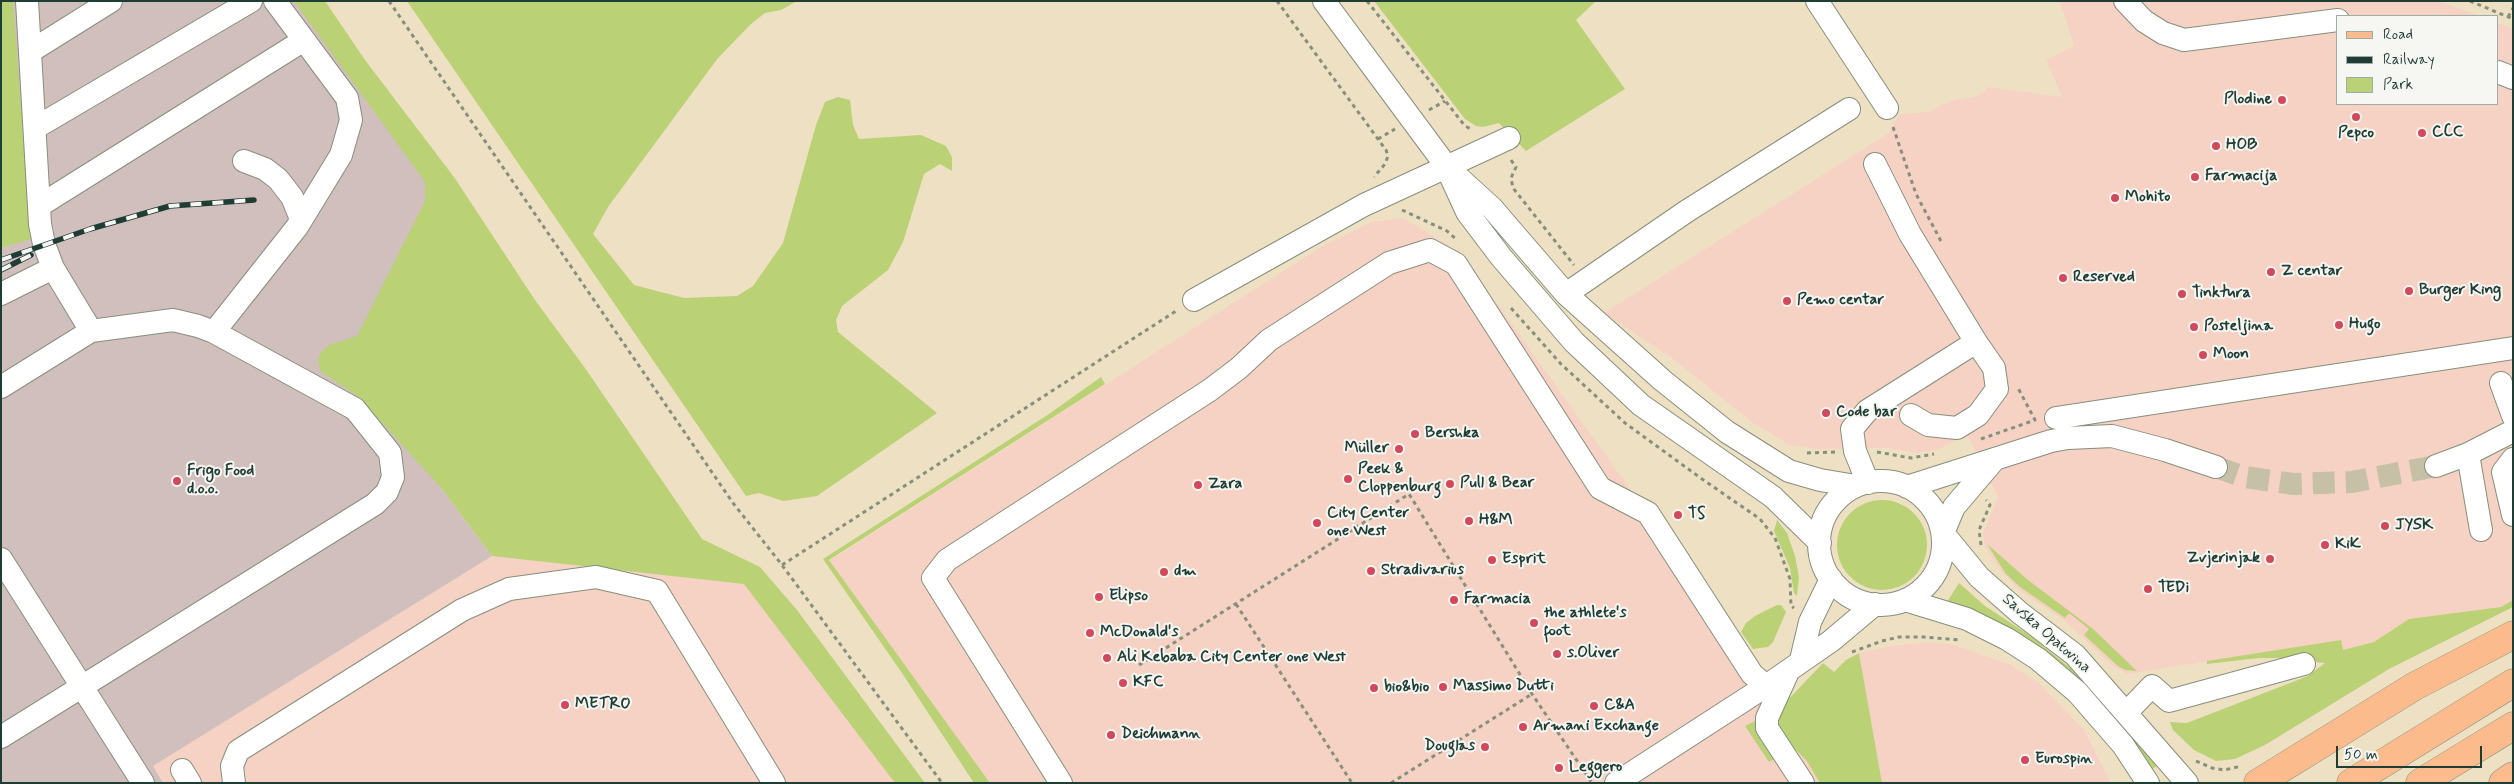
<!DOCTYPE html>
<html>
<head>
<meta charset="utf-8">
<style>
	body { margin:0 }
	#map { position:relative; width:2514px; height:784px; overflow:hidden; background:#eee1c3; font-family:Mynerve,sans-serif }
	canvas { display:block }
	.frame { position:absolute; inset:0; border:2px solid #1f3d34; pointer-events:none }
	.legend { position:absolute; left:2336px; top:15px; width:162px; height:90px; box-sizing:border-box; background:#f6f6f2; border:1px solid #a0aca6; margin:0; padding:6px 9px; list-style:none; font-size:15px; color:#1f3d34 }
	.legend li { display:flex; align-items:center; gap:10px; height:25px }
	.legend b { width:25px; border:1px solid #a0aca6 }
	.scale { position:absolute; left:2336px; top:746px; width:146px; height:22px; box-sizing:border-box; border:2px solid #1f3d34; border-top:0; padding-left:6px; font-size:15px; line-height:18px; white-space:nowrap; color:#1f3d34; -webkit-text-stroke:4px #f6f6f2; paint-order:stroke }
</style>
</head>
<body>
<div id="map">
<canvas width="2514" height="784"></canvas>
<div class="frame"></div>
<ul class="legend">
<li><b style="height:6px;background:#fbbb8d"></b>Road</li>
<li><b style="height:6px;background:#1f3d34"></b>Railway</li>
<li><b style="height:14px;background:#bad175"></b>Park</li>
</ul>
<div class="scale">50 m</div>
</div>
<script>
const ctx = document.querySelector('canvas').getContext('2d');
ctx.lineJoin = 'round';
function fill(path, color) {
  ctx.fillStyle = color;
  ctx.fill(path, 'evenodd');
}
function shape(rows) {
  const path = new Path2D();
  for (const r of rows) {
    if (r.length === 3) {
      path.moveTo(r[0] + r[2], r[1]);
      path.arc(r[0], r[1], r[2], 0, 2 * Math.PI);
      continue;
    }
    path.moveTo(r[0], r[1]);
    for (let i = 2; i < r.length; i += 2) path.lineTo(r[i], r[i + 1]);
  }
  return path;
}
function trace(path, color, width, dash) {
  ctx.strokeStyle = color;
  ctx.lineWidth = width;
  ctx.lineCap = dash ? 'butt' : 'round';
  ctx.setLineDash(dash || []);
  ctx.stroke(path);
}
function label(font, color, halo, rows, align = 'center') {
  ctx.font = font + ' Mynerve,sans-serif';
  ctx.lineWidth = 4;
  ctx.setLineDash([]);
  ctx.textBaseline = 'middle';
  ctx.strokeStyle = halo;
  ctx.fillStyle = color;
  for (const [text, x, y, turn = 0] of rows) {
    ctx.save();
    ctx.translate(x, y);
    ctx.rotate((+turn || 0) * Math.PI / 180);
    ctx.textAlign = isNaN(turn) ? turn : align;
    if (halo) ctx.strokeText(text, 0, 0);
    ctx.fillText(text, 0, 0);
    ctx.restore();
  }
}
fill(shape([
	[2060,1,2439,1,2479,16,2338,16,2338,104,2498,104,2498,23,2513,29,2513,600,2501,607,2409,619,2374,642,2343,650,2341,640,2128,674,2115,668,2065,621,2018,589,2000,570,1985,547,1983,533,1998,497,1967,435,1939,449,1917,453,1887,448,1816,449,1790,445,1753,423,1672,358,1604,313,1889,133,1898,115,1931,111,1947,102,1974,97,1984,92,1988,87,2062,97,2046,60,2074,46],
	[1403,218,1460,252,1841,783,990,783,829,561,1321,247,1372,222],
	[492,556,744,584,918,783,163,783,153,766],
	[1930,642,1954,645,2009,664,2039,683,2084,730,2111,783,1882,783,1859,653,1891,646]
]), '#f6d2c4');
fill(shape([
	[9,1,301,1,436,186,442,489,492,556,153,766,163,783,1,783,1,248,26,240]
]), '#d1bfbe');
fill(shape([
	[1,1,13,1,31,239,1,248],
	[294,1,325,1,365,60,454,177,535,300,585,368,702,539,760,567,797,610,925,783,895,783,744,584,492,556,442,489,359,397,320,371,318,358,322,351,329,345,357,336,425,201,425,182],
	[407,1,797,1,781,10,765,13,751,24,718,58,608,207,593,234,634,285,684,298,737,296,753,286,783,243,816,125,825,102,838,97,850,100,853,125,859,139,921,135,946,146,952,157,952,171,940,164,924,174,903,242,888,270,842,306,836,320,838,332,937,413,817,496,783,501,759,493,746,496],
	[1374,1,1596,1,1576,20,1625,89,1526,151,1499,123,1483,127,1476,126,1465,119],
	[1101,377,1105,384,829,560,990,783,974,783,902,673,823,559,1046,416],
	[1882,545,45],
	[1777,520,1787,533,1795,556,1799,577,1797,596,1794,593,1790,568,1774,531],
	[1987,544,2028,580,2093,629,2137,671,2125,670,2118,666,2084,635,2089,629,2069,613,2065,618,2020,587,2006,574],
	[1959,583,1985,606,2032,637,2073,670,2137,737,2157,766,2151,770,2132,745,1947,602],
	[2513,600,2513,607,2389,669,2265,745,2235,759,2216,761,2194,750,2173,730,2170,722,2187,723,2308,676,2325,663,2280,658,2259,658,2207,664,2207,661,2341,640,2343,650,2374,642,2409,619,2501,607],
	[1777,605,1781,605,1786,612,1773,642,1768,647,1753,649,1741,632,1746,623,1755,616],
	[1859,653,1882,783,1820,783,1807,761,1790,744,1777,723,1782,706,1823,663,1834,672,1846,660],
	[1755,721,1777,757,1769,762,1745,726]
]), '#bad175');
trace(shape([
	[2216,467,2244,477,2294,484,2352,482,2436,466]
]), '#c5c0a6', 22, [22, 11]);
const minor = shape([
	[27,1,40,224,44,244,53,268,91,331],
	[1324,1,1447,167,1492,208,1566,294,1662,380,1727,432,1789,471,1820,480,1856,486],
	[1817,1,1887,108],
	[2125,1,2144,21,2163,33,2184,40,2338,20],
	[31,51,111,1],
	[2498,72,2513,78],
	[35,128,251,1],
	[244,161,265,169,278,179,292,197,301,219],
	[1450,175,1467,212,1501,257,1574,342,1641,405,1773,497,1820,543],
	[39,206,304,40],
	[1,294,53,268],
	[1566,294,1687,211,1849,109],
	[1194,300,1364,205,1509,138],
	[214,332,297,227,341,155,351,120,347,98,275,1],
	[2501,383,2513,416],
	[1,387,91,331,173,320,198,326,214,332,355,409,390,453,393,477,387,492,375,504,1,737],
	[1911,415,1928,425,1957,428,1978,415,1997,389,1994,368,1976,342],
	[2056,418,2513,348],
	[2468,454,2481,530],
	[2513,459,2503,472,2513,515],
	[1994,460,1954,507,1943,533,1979,577,2020,613,2075,655,2187,783],
	[2436,466,2468,454,2513,431],
	[1881,543,62],
	[1868,483,1855,451,1852,429,1867,411,1976,342,1910,234,1875,164],
	[1907,487,2051,441,2068,438,2112,436,2165,450,2216,467],
	[1,559,143,783],
	[1905,600,1967,619,2007,639,2038,659,2077,692,2123,745,2148,783],
	[1801,660,1810,622,1831,579],
	[1788,672,1767,718,1767,728,1803,783],
	[2127,712,2152,686,2169,701,2304,664],
	[182,770,190,783],
	[234,783,232,766,238,751,462,610,509,589,596,577,657,591,774,783],
	[1061,783,933,578,947,560,1210,390,1239,368,1269,340,1389,263,1430,250,1456,264,1600,488,1648,513,1752,674,1766,686],
	[1616,783,1766,686,1831,641,1875,604]
]);
const major = shape([
	[2258,783,2415,686,2513,635],
	[2351,783,2513,683],
	[2420,783,2513,726],
	[2503,783,2513,776]
]);
trace(minor, '#868f7c', 24);
trace(major, '#868f7c', 29);
trace(shape([
	[389,1,733,503,782,565,942,783],
	[1277,1,1386,150,1388,156,1385,164,1374,177],
	[1367,1,1465,126,1473,130],
	[2470,1,2513,19],
	[2508,17,2513,8],
	[1429,110,1445,101],
	[1893,127,1916,194,1942,243],
	[1378,139,1395,129],
	[1511,160,1516,167,1511,178,1513,188,1574,265],
	[1402,210,1447,231,1457,240],
	[1511,308,1561,364,1625,423,1702,479,1760,519,1775,538,1790,579,1791,606,1794,608],
	[1981,439,2035,420,2018,388],
	[1877,452,1911,458,1934,454],
	[1807,453,1836,452],
	[1981,545,1979,530,1990,505,1986,500],
	[782,565,1176,311],
	[1236,604,1352,783],
	[1852,652,1882,641,1899,637,1924,637,1960,640],
	[1139,665,1409,494,1532,694,1592,783],
	[2196,761,2212,768,2224,770,2242,766],
	[1391,783,1532,694]
]), '#868f7c', 3, [4, 4]);
trace(minor, '#fff', 22);
trace(major, '#fbbb8d', 28);
const rail = shape([
	[1,260,90,229,170,206,254,200],
	[1,270,31,255]
]);
trace(rail, '#1f3d34', 5.5);
trace(rail, '#f6f6f2', 4, [11]);
for (const [x, y, r, color] of [
	[2282,100,5,"#d1495b"],
	[2356,117,5,"#d1495b"],
	[2422,133,5,"#d1495b"],
	[2216,146,5,"#d1495b"],
	[2195,177,5,"#d1495b"],
	[2115,198,5,"#d1495b"],
	[2271,272,5,"#d1495b"],
	[2063,278,5,"#d1495b"],
	[2409,291,5,"#d1495b"],
	[2182,294,5,"#d1495b"],
	[1787,301,5,"#d1495b"],
	[2339,325,5,"#d1495b"],
	[2194,327,5,"#d1495b"],
	[2203,355,5,"#d1495b"],
	[1826,413,5,"#d1495b"],
	[1415,434,5,"#d1495b"],
	[1399,449,5,"#d1495b"],
	[1348,479,5,"#d1495b"],
	[177,481,5,"#d1495b"],
	[1450,484,5,"#d1495b"],
	[1198,485,5,"#d1495b"],
	[1678,515,5,"#d1495b"],
	[1469,521,5,"#d1495b"],
	[1317,523,5,"#d1495b"],
	[2385,526,5,"#d1495b"],
	[2325,545,5,"#d1495b"],
	[2270,559,5,"#d1495b"],
	[1492,560,5,"#d1495b"],
	[1371,571,5,"#d1495b"],
	[1164,572,5,"#d1495b"],
	[2148,589,5,"#d1495b"],
	[1099,597,5,"#d1495b"],
	[1454,600,5,"#d1495b"],
	[1534,623,5,"#d1495b"],
	[1090,633,5,"#d1495b"],
	[1557,654,5,"#d1495b"],
	[1107,658,5,"#d1495b"],
	[1123,683,5,"#d1495b"],
	[1443,687,5,"#d1495b"],
	[1374,688,5,"#d1495b"],
	[565,705,5,"#d1495b"],
	[1594,706,5,"#d1495b"],
	[1523,727,5,"#d1495b"],
	[1111,735,5,"#d1495b"],
	[1485,747,5,"#d1495b"],
	[2025,760,5,"#d1495b"],
	[1559,768,5,"#d1495b"]
]) {
  const dot = new Path2D();
  dot.arc(x, y, r, 0, 2 * Math.PI);
  ctx.fillStyle = color;
  ctx.fill(dot);
  trace(dot, '#f6f6f2', 2);
}
label('bold 16px', '#1f3d34', '#f6f6f2', [
	["Plodine",2272,100,"right"],
	["CCC",2432,133],
	["Pepco",2356,134,"center"],
	["HOB",2226,146],
	["Farmacija",2205,177],
	["Mohito",2125,198],
	["Z centar",2281,272],
	["Reserved",2073,278],
	["Burger King",2419,291],
	["Tinktura",2192,294],
	["Pemo centar",1797,301],
	["Hugo",2349,325],
	["Posteljina",2204,327],
	["Moon",2213,355],
	["Code bar",1836,413],
	["Bershka",1425,434],
	["Müller",1389,449,"right"],
	["Peek &",1358,470],
	["Cloppenburg",1358,488],
	["Frigo Food",187,472],
	["d.o.o.",187,490],
	["Pull & Bear",1460,484],
	["Zara",1208,485],
	["City Center",1327,514],
	["one West",1327,532],
	["TS",1688,515],
	["H&M",1479,521],
	["JYSK",2395,526],
	["KiK",2335,545],
	["Zvjerinjak",2260,559,"right"],
	["Esprit",1502,560],
	["Stradivarius",1381,571],
	["dm",1174,572],
	["TEDi",2158,589],
	["Elipso",1109,597],
	["Farmacia",1464,600],
	["the athlete's",1544,614],
	["foot",1544,632],
	["McDonald's",1100,633],
	["s.Oliver",1567,654],
	["Ali Kebaba City Center one West",1117,658],
	["KFC",1133,683],
	["Massimo Dutti",1453,687],
	["bio&bio",1384,688],
	["METRO",575,705],
	["C&A",1604,706],
	["Armani Exchange",1533,727],
	["Deichmann",1121,735],
	["Douglas",1475,747,"right"],
	["Eurospin",2035,760],
	["Leggero",1569,768]
], 'left');
label('16px', '#1f3d34', '#f6f6f2', [
	["Savska Opatovina",2046,634,41]
]);
</script>
</body>
</html>
